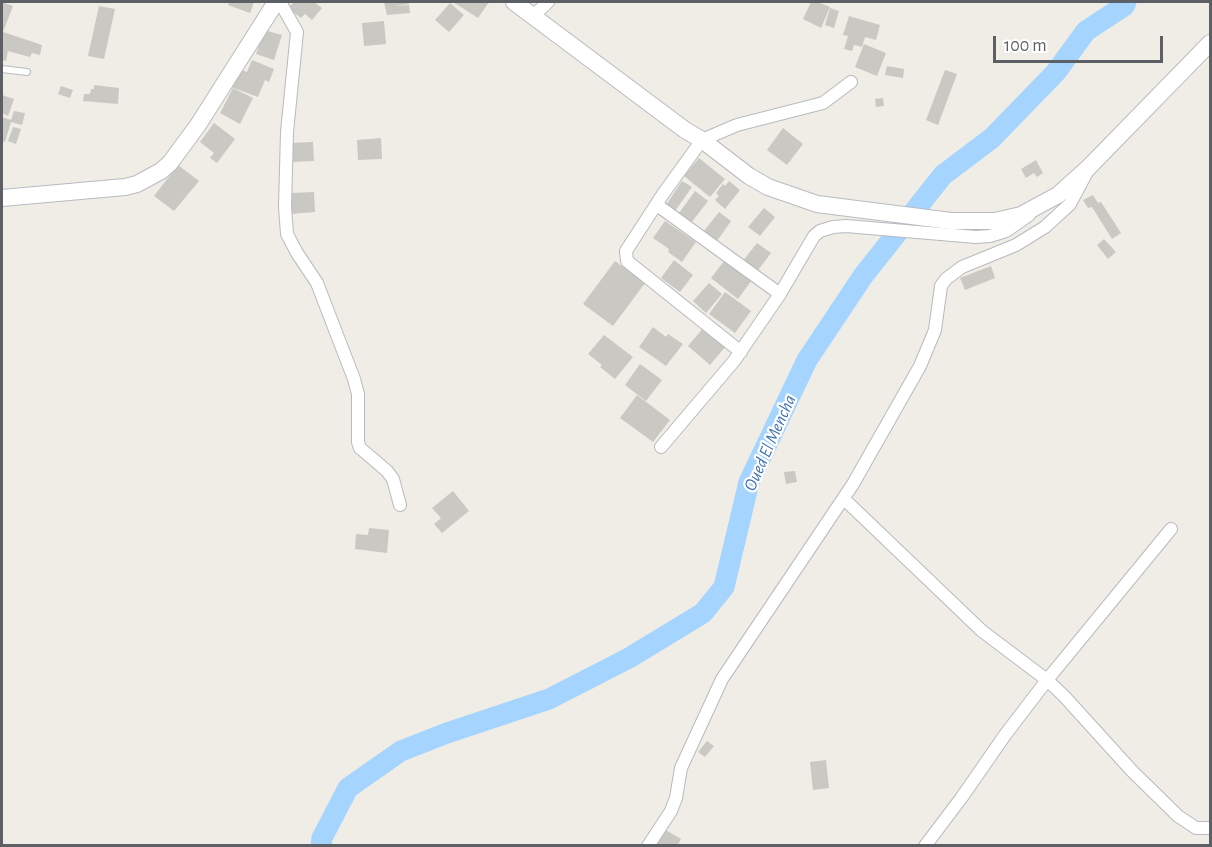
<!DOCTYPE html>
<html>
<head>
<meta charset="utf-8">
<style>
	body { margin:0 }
	#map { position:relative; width:1212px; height:847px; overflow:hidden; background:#efede5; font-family:"Alegreya Sans",sans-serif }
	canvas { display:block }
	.frame { position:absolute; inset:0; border:3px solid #5c6065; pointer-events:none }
	.scale { position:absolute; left:993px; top:36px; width:170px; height:27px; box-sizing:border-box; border:3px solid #5c6065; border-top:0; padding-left:8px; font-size:18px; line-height:21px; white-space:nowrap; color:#5c6065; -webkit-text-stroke:4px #fff; paint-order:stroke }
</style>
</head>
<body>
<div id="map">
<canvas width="1212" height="847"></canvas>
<div class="frame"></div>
<div class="scale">100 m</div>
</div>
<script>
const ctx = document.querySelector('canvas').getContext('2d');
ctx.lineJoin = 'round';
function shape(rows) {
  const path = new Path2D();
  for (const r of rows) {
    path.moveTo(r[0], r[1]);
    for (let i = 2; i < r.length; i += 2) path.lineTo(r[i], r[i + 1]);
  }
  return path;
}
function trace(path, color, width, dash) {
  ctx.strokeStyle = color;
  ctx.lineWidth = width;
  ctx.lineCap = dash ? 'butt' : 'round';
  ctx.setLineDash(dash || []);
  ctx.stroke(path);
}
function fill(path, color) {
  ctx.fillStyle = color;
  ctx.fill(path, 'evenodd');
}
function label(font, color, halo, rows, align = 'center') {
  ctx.font = font + ' "Alegreya Sans",sans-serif';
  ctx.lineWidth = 4.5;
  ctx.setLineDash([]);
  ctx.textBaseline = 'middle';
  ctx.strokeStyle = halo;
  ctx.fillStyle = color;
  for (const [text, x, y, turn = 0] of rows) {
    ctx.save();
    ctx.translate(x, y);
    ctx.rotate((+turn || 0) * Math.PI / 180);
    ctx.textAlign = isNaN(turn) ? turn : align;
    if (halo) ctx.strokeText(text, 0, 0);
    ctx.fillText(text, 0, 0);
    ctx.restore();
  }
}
trace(shape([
	[321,846,322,838,348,788,401,751,447,733,549,699,629,658,703,613,724,587,749,482,807,360,863,276,943,175,992,138,1056,72,1086,31,1124,6,1126,2]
]), '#a5d4ff', 21);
fill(shape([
	[2,2,13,6,3,32,42,45,40,55,32,53,30,57,8,51,6,61,2,60],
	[229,2,254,2,250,13,228,5],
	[294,2,314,2,322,8,312,20,305,14,301,18,288,8],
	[384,2,409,2,409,4,394,6,409,5,410,13,387,15],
	[453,2,489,2,478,18],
	[811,2,817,2,830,7,821,28,803,19],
	[450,3,464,15,449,32,435,20],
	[99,6,115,9,104,59,88,56],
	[830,8,839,11,834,28,825,25],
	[849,16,880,25,876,40,865,37,862,47,854,45,852,51,844,49,848,36,843,35],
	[384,21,386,44,364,46,362,23],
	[264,30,282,35,274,60,256,54],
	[864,44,886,53,877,76,855,67],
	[252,60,274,69,269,82,265,80,258,97,231,87,239,69,247,72],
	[887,66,904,69,903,78,885,75],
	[945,70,957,74,938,125,926,120],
	[94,85,119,88,118,104,83,101,84,94,90,94,91,89,94,89],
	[61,86,73,90,70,98,58,94],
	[233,88,253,98,240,124,220,113],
	[2,95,14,99,8,116,2,113],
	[883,98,884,106,876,107,875,99],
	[14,111,25,113,22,125,11,122,5,142,2,141,2,117,11,120],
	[214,123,235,139,217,163,210,158,214,153,200,142],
	[13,127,21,129,16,144,8,141],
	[783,128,803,144,787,165,767,150],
	[381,138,382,159,358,160,357,140],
	[313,142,314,161,293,162,291,143],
	[699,158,725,179,710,197,684,176],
	[1036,160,1043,173,1037,177,1034,173,1026,178,1021,169],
	[178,165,199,181,174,211,154,196],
	[682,181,692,187,675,211,666,205],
	[729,181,740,190,725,209,715,200,719,196,716,193,723,184,725,186],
	[695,191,708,201,691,223,679,213],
	[314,192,315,212,291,214,290,193],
	[1093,195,1098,203,1101,202,1121,233,1112,239,1092,207,1088,208,1083,200],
	[764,208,775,217,760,236,748,227],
	[719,212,731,221,717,241,704,231],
	[665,221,696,242,682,262,668,252,669,249,653,238],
	[1104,239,1116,252,1108,259,1097,245],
	[757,243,771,253,756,273,742,262],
	[674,260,693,275,680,292,661,278],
	[725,260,752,280,738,299,711,278],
	[615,261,645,283,613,326,583,304],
	[991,266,995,278,965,290,960,278],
	[709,283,722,294,706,313,693,301],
	[725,292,751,311,735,333,709,314],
	[653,327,666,337,668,334,683,344,666,366,639,347],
	[704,327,726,346,710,365,688,346],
	[604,335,633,357,615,379,600,367,602,365,588,354],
	[640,364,662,380,646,401,625,385],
	[637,395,670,420,653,442,620,418],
	[795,471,797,482,786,484,784,472],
	[453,491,469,511,442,533,434,524,441,518,432,508],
	[369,528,389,530,387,553,355,549,356,534,368,535],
	[707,741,714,746,705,757,698,752],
	[826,760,829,788,813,790,810,762],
	[664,829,681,839,677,846,654,846]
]), '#cac8c2');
const lane = shape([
	[2,69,27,72]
]);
const street = shape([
	[280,2,297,32,287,132,285,207,287,234,297,253,317,283,354,379,358,394,358,442,360,448,387,471,393,479,400,505],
	[533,16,548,2],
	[657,205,780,294],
	[741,352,627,261,626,251,663,194,702,140,737,125,823,103,851,82],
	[661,447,734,361,780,294,814,236,820,231,833,227,846,226,976,237,990,236,1006,231,1029,215],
	[844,499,982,631,1047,680,1064,696,1132,771,1178,816,1196,828,1210,828],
	[648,846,671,811,676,798,681,768,722,679,853,484,920,366,935,330,941,286,946,279,962,267,1016,245,1045,227,1070,204,1087,172],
	[925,846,962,797,1005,735,1047,680,1171,529]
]);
const secondary = shape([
	[514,2,685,130,702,140,749,176,768,187,817,204,951,221,995,221,1021,215,1058,195,1088,168,1210,43],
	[2,198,125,187,137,184,161,171,170,163,198,125,276,2]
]);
trace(lane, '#b7babf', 8);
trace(street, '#b7babf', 14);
trace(secondary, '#b8bbc1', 18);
trace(lane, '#fff', 6);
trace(street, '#fff', 12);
trace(secondary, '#fff', 16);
label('italic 18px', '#4073b3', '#fff', [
	["Oued El Mencha",770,443,-66]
]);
</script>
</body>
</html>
